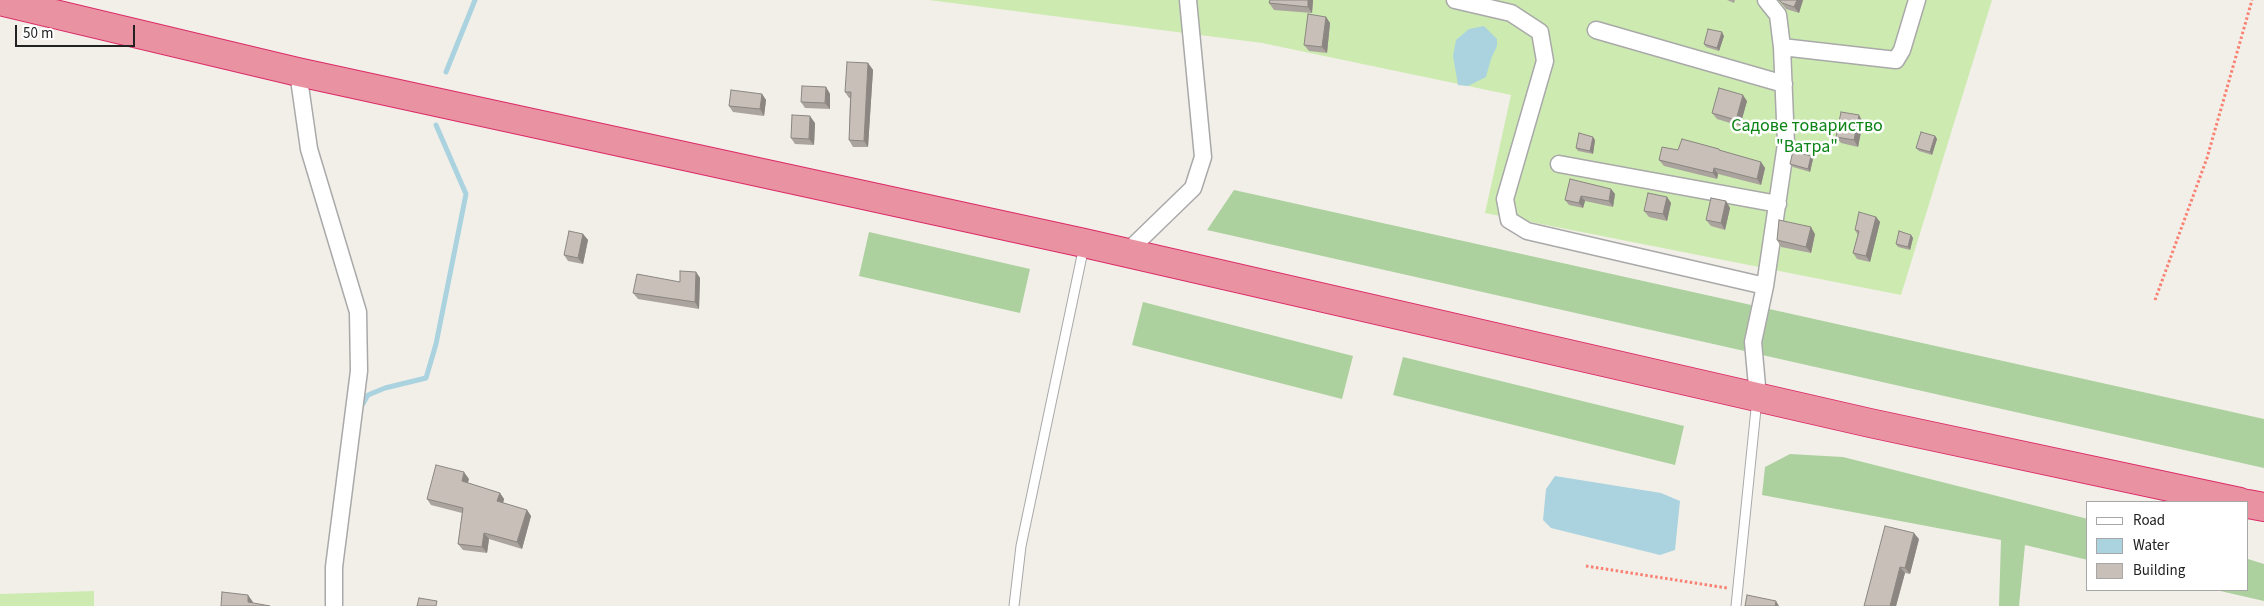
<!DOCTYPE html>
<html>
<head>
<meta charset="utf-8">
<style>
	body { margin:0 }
	#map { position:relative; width:2264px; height:606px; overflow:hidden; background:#f2efe9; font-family:"Source Sans 3",sans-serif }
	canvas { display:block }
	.legend { position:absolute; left:2086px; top:501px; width:162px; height:90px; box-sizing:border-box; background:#fff; border:1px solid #a7a7a7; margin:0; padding:6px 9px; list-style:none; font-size:15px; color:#222 }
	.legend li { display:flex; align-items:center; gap:10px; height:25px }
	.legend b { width:25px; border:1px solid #a7a7a7 }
	.scale { position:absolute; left:15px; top:25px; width:120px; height:22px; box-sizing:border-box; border:2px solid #222; border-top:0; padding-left:6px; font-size:15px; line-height:18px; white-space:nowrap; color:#222; -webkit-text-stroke:4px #fff; paint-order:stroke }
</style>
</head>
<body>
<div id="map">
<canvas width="2264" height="606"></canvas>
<ul class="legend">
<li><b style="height:6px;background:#fff"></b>Road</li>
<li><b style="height:14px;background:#aad3df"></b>Water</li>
<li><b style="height:14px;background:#c7bfb8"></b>Building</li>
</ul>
<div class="scale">50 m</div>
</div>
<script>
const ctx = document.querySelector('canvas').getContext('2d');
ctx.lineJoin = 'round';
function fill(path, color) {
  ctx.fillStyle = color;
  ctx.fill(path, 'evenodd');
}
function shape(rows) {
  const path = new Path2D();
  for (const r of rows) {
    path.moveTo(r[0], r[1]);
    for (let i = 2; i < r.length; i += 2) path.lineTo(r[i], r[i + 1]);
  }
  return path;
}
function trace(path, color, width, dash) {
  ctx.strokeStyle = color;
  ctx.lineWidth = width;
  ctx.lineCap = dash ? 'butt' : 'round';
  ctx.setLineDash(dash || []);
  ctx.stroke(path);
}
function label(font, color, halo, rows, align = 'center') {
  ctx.font = font + ' "Source Sans 3",sans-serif';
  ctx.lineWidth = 5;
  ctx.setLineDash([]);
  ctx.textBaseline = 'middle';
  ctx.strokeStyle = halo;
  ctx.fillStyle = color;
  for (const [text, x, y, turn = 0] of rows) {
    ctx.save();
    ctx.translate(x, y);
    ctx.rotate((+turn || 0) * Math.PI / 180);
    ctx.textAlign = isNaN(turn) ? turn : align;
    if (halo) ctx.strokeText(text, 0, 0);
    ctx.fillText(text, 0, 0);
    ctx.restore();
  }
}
fill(shape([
	[929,0,1992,0,1901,295,1485,213,1511,95,1262,43],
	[94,591,94,606,0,606,0,594]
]), '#cdebb0');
fill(shape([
	[1234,190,2264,419,2264,468,1207,230],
	[869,232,1030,269,1020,313,859,276],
	[1143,302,1353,356,1342,399,1132,345],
	[1403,357,1684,426,1675,465,1393,395],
	[1790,454,1843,457,2088,519,2088,560,2025,545,2019,606,1999,606,2001,540,1762,495,1765,467],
	[2248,559,2264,564,2264,601,2216,590,2248,590]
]), '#add19e');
fill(shape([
	[1484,26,1497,39,1497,46,1491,59,1486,77,1468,86,1458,85,1453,56,1456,40,1469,29],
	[1555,476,1661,493,1680,501,1675,550,1660,555,1551,528,1543,520,1546,489]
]), '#aad3df');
trace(shape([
	[446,72,475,0],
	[361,407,368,395,385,388,426,378,436,344,466,194,436,125]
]), '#aad3df', 5);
const lane = shape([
	[1014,606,1021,546,1084,246],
	[1736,606,1757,399]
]);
const street = shape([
	[1455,0,1511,13,1540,32,1545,61,1505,199,1509,220,1527,231,1765,286],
	[1596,30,1784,84],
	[1782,47,1896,60,1902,50,1917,0],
	[298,72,309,149,358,312,359,371,334,567,334,606],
	[1559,164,1778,204],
	[1126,253,1193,188,1203,157,1188,0],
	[1758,397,1753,342,1765,286,1786,144,1782,47,1778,15,1766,0]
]);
const highway = shape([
	[0,1,298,72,1084,243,1870,423,2240,502],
	[2248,504,2264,507]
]);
trace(lane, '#a9a9a9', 11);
trace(street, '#a9a9a9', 19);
trace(highway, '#dc2a67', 30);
trace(shape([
	[2155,300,2207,158,2252,0],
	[1586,566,1727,588]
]), '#fa8072', 3, [2.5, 2.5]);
trace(lane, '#fff', 9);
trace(street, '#fff', 16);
trace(highway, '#e892a2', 28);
fill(shape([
	[1313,0,1312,13,1274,10,1269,3],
	[1727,0,1735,0,1734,3],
	[1779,0,1803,0,1799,13,1786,9],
	[1326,17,1330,23,1327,53,1309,51,1304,45],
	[1724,36,1719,51,1706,47,1704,44],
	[868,63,873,70,868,147,853,147,849,140,850,98,849,98,845,92],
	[826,87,830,94,830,109,805,108,801,102],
	[762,94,766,100,764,116,733,112,729,106],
	[1747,101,1740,126,1717,119,1712,113],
	[1863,122,1858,147,1841,143,1836,137],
	[815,123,814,145,795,144,791,138],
	[1935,136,1937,139,1932,155,1919,151,1916,148],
	[1595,140,1593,154,1578,151,1576,148],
	[1678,150,1721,151,1761,162,1765,168,1761,185,1718,174,1717,179,1664,166,1659,160],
	[1813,159,1810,172,1793,167,1790,164],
	[1611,189,1615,194,1613,207,1585,201,1583,208,1569,205,1565,200],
	[1667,197,1671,203,1667,221,1649,217,1644,211],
	[1726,201,1730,208,1725,230,1711,226,1706,220],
	[1876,217,1880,222,1870,262,1857,259,1853,253,1858,235,1855,230],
	[583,234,588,240,583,264,568,261,564,255],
	[1815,234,1811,253,1781,247,1777,240],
	[1911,235,1913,238,1910,250,1898,247,1896,244],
	[696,272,700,278,699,309,638,299,633,293,680,282],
	[469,479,468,483,500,493,504,499,503,503,527,510,531,516,522,549,489,539,487,553,463,550,458,544,462,513,431,505,427,499],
	[1919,539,1910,574,1905,573,1896,606,1864,606]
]), '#aba49e');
fill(shape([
	[1308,0,1313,0,1312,13,1308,7],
	[1797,0,1803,0,1799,13,1794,7],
	[1326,17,1330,23,1327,53,1322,47],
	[1722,32,1724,36,1719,51,1717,48],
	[868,63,873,70,868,147,864,141],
	[826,87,830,94,830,109,825,103],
	[762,94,766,100,764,116,760,109],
	[1743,95,1747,101,1740,126,1736,120],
	[1859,115,1863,122,1858,147,1854,140],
	[810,116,815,123,814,145,809,139],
	[1935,136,1937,139,1932,155,1930,152],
	[1593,137,1595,140,1593,154,1590,151],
	[1811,156,1813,159,1810,172,1808,169],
	[1761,162,1765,168,1761,185,1757,179],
	[1714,168,1718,174,1717,179,1713,173],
	[1611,189,1615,194,1613,207,1609,201],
	[1581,196,1585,201,1583,208,1579,203],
	[1667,197,1671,203,1667,221,1663,214],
	[1726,201,1730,208,1725,230,1721,223],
	[1876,217,1880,222,1870,262,1866,256],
	[1811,227,1815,234,1811,253,1806,247],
	[583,234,588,240,583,264,578,258],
	[1911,235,1913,238,1910,250,1908,247],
	[696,272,700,278,699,309,695,302],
	[464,472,469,479,466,487,462,481],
	[500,493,504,499,502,507,497,501],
	[527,510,531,516,522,549,517,542],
	[484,533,489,539,487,553,482,547],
	[1914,533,1919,539,1910,574,1905,568],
	[1900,567,1905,573,1896,606,1890,606],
	[248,595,253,602,252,606,248,602],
	[1776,601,1779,606,1775,606]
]), '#8b8681');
const building = shape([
	[1270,0,1308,0,1308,7,1269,3,1270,0],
	[1779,0,1797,0,1794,7,1782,3,1779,0],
	[1308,14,1326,17,1322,47,1304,45,1308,14],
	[1708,29,1722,32,1717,48,1704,44,1708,29],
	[847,62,868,63,864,141,849,140,851,92,845,92,847,62],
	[802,86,826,87,825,103,801,102,802,86],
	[1719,88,1743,95,1736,120,1712,113,1719,88],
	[731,90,762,94,760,109,729,106,731,90],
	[1841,112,1859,115,1854,140,1836,137,1841,112],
	[792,115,810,116,809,139,791,138,792,115],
	[1921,132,1935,136,1930,152,1916,148,1921,132],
	[1579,133,1593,137,1590,151,1576,148,1579,133],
	[1682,139,1719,149,1719,150,1761,162,1757,179,1714,168,1713,173,1659,160,1662,147,1678,150,1682,139],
	[1793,151,1811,156,1808,169,1790,164,1793,151],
	[1570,179,1611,189,1609,201,1581,196,1579,203,1565,200,1570,179],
	[1648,193,1667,197,1663,214,1644,211,1648,193],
	[1711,198,1726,201,1721,223,1706,220,1711,198],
	[1859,212,1876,217,1866,256,1853,253,1859,231,1855,230,1859,212],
	[1779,220,1811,227,1806,247,1777,240,1779,220],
	[569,231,583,234,578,258,564,255,569,231],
	[1899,231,1911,235,1908,247,1896,244,1899,231],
	[680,271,696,272,695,302,633,293,637,274,680,282,680,271],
	[436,465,464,472,462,481,500,493,497,501,527,510,517,542,484,533,482,547,458,544,463,508,427,499,436,465],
	[1885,526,1914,533,1905,568,1900,567,1890,606,1864,606,1885,526],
	[222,592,248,595,248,602,270,606,221,606,222,592],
	[1747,595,1776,601,1775,606,1745,606,1747,595],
	[419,598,437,601,436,606,417,606,419,598]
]);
fill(building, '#c7bfb8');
trace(building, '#8b8681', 1);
label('18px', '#0c8416', '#fff', [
	["Садове товариство",1807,127],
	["\"Ватра\"",1807,148]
]);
</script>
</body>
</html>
